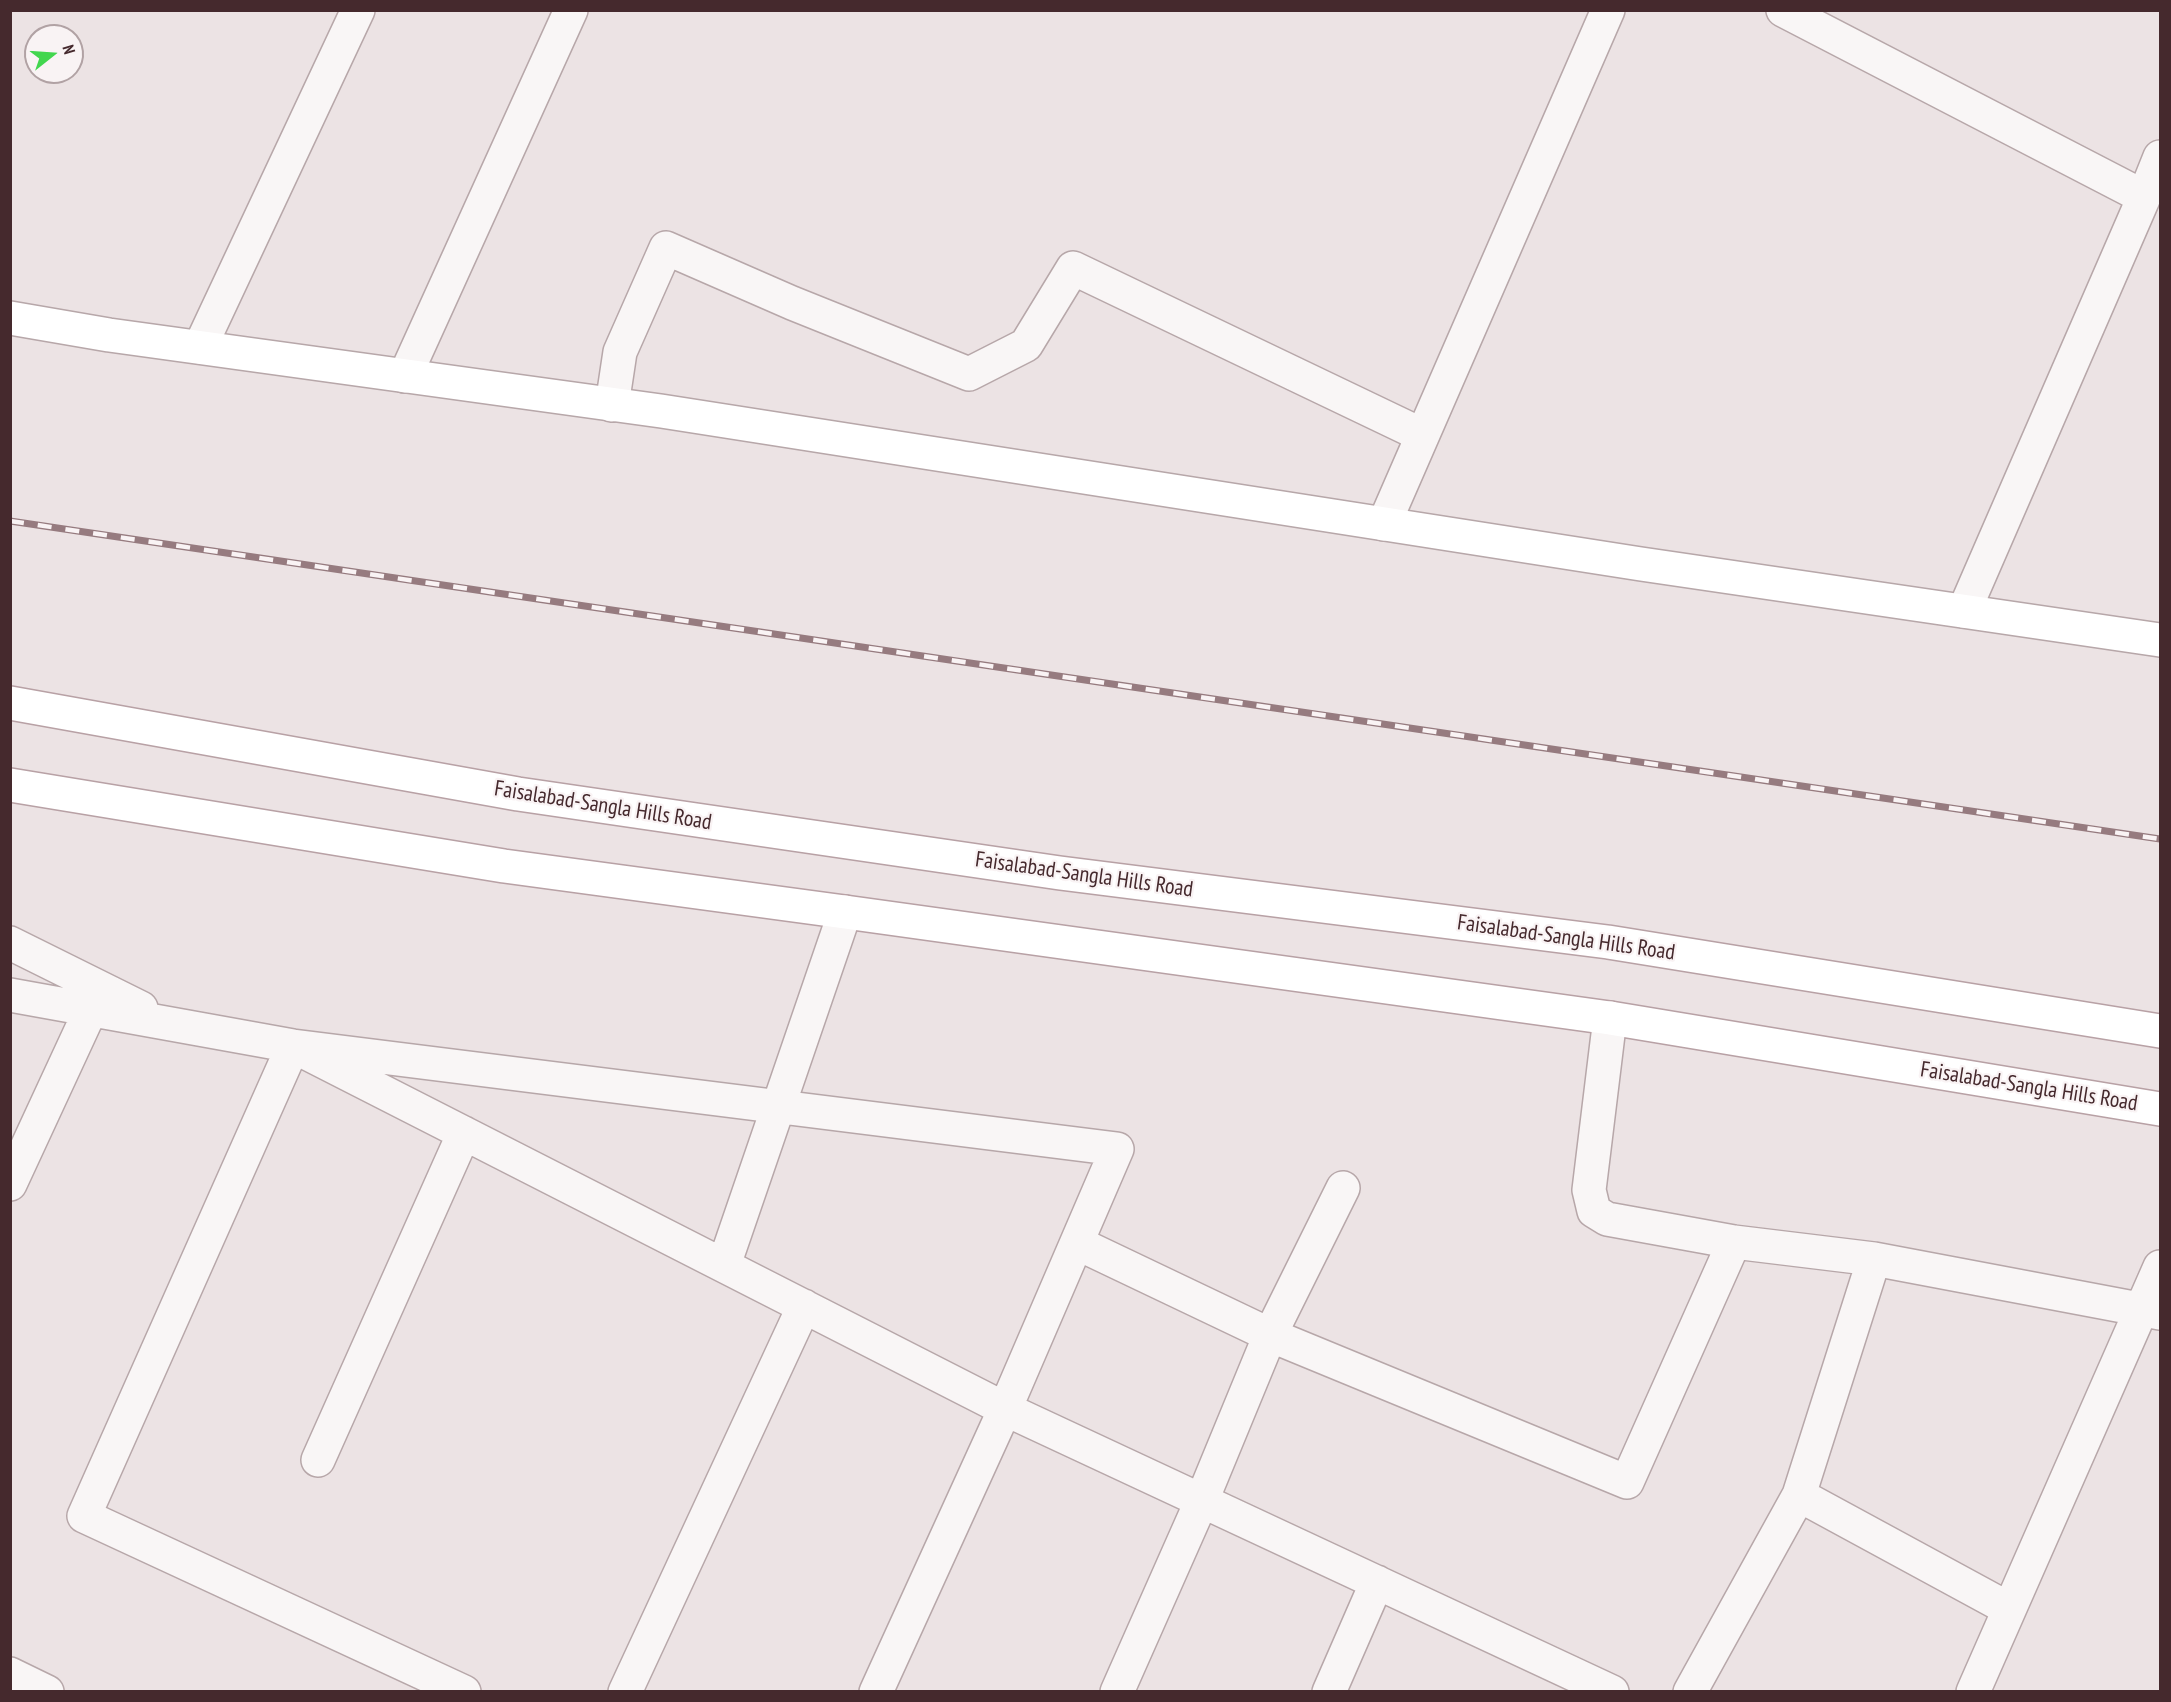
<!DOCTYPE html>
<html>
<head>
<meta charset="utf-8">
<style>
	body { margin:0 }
	#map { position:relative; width:2171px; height:1702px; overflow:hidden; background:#ece3e4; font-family:"PT Sans Narrow",sans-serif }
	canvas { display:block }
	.frame { position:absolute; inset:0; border:12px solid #45292d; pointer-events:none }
	.north { position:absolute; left:24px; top:24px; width:60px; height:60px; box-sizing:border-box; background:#f9f3f4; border:2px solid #b1a2a4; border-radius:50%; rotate:73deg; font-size:16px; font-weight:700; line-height:24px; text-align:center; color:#45292d }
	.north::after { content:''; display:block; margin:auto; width:21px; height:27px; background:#42d64e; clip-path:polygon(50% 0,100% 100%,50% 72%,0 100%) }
</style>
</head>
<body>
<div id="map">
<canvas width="2171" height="1702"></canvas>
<div class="frame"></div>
<div class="north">N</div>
</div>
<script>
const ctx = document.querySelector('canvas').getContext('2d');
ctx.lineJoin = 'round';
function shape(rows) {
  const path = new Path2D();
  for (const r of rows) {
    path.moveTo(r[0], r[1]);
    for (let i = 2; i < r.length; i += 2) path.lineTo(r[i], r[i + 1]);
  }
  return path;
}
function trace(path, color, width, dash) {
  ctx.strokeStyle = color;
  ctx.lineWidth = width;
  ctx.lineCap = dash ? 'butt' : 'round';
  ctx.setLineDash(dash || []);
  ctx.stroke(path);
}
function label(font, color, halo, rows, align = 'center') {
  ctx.font = font + ' "PT Sans Narrow",sans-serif';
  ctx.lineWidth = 4.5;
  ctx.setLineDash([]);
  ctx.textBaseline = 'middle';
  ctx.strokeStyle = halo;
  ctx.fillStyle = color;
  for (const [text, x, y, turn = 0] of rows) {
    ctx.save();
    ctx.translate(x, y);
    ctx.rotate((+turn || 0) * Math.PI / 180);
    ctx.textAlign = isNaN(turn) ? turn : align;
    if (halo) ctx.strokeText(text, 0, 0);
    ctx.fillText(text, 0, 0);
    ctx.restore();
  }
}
const street = shape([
	[1783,10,2144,197,1964,611],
	[2144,197,2160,157],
	[200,347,358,10],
	[405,376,571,10],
	[612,405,620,352,666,248,792,303,969,374,1026,345,1073,268,1422,435],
	[1384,524,1608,10],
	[10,943,141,1008],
	[10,995,293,1046,1117,1149,1005,1409,1612,1692],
	[1610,1018,1589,1190,1594,1211,1607,1219,1734,1242,1874,1259,2160,1313],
	[10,1184,91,1009],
	[1077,1243,1270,1335,1343,1188],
	[724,1265,845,912],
	[318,1460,464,1133],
	[1799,1495,1874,1259],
	[10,1674,47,1692],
	[464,1692,84,1516,293,1046,1005,1409,876,1692],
	[625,1692,804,1306],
	[1117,1692,1202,1500,1270,1335,1627,1482,1734,1242],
	[1329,1692,1377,1582],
	[1690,1692,1799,1495,2009,1609],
	[1973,1692,2160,1267]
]);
const secondary = shape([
	[10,318,109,335,661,411,1641,564,2160,640]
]);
const primary = shape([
	[10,703,518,794,1060,873,1608,942,2160,1031],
	[10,785,504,866,845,912,1610,1018,2160,1109]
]);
trace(street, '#b7a7a9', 36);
trace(secondary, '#b7a7a9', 36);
trace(primary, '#b8a1a5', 36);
trace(street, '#f9f6f6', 33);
trace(secondary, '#fff', 33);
trace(primary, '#fff', 33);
const rail = shape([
	[10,521,2160,839]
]);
trace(rail, '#967b7f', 7);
trace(rail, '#f9f3f4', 4.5, [14]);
label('22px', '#45292d', '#f9f3f4', [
	["Faisalabad-Sangla Hills Road",603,806,9],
	["Faisalabad-Sangla Hills Road",1084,875,8],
	["Faisalabad-Sangla Hills Road",1566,938,8],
	["Faisalabad-Sangla Hills Road",2029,1087,9]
]);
</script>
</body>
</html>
